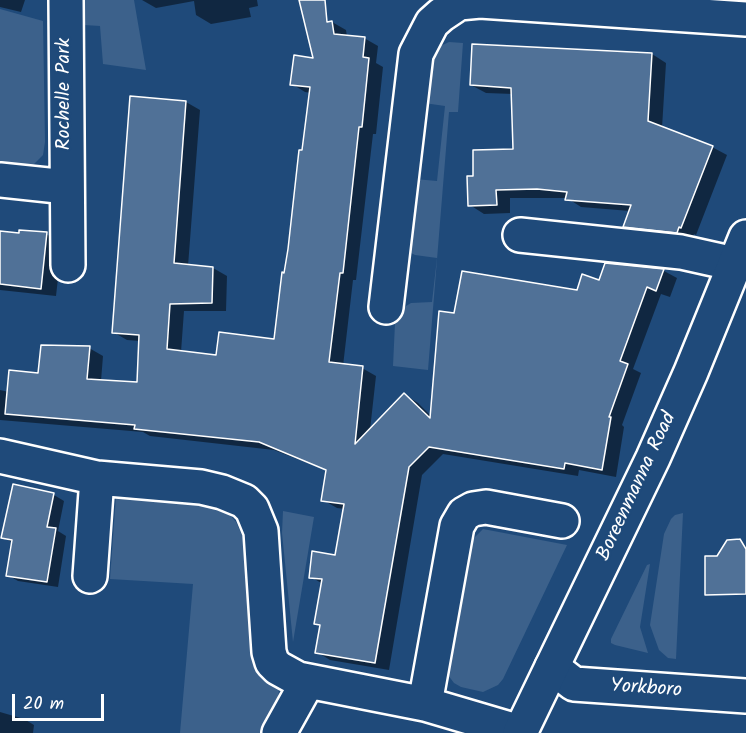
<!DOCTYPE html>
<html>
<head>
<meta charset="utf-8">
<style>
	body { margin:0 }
	#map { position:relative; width:746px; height:733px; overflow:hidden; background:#1f4a7a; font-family:Kalam,sans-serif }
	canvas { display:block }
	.scale { position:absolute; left:12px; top:694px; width:92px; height:27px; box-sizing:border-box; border:3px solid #fff; border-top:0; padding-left:8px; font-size:18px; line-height:21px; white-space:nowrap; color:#fff; -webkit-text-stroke:4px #1f4a7a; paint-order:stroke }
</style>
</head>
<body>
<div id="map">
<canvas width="746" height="733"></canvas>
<div class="scale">20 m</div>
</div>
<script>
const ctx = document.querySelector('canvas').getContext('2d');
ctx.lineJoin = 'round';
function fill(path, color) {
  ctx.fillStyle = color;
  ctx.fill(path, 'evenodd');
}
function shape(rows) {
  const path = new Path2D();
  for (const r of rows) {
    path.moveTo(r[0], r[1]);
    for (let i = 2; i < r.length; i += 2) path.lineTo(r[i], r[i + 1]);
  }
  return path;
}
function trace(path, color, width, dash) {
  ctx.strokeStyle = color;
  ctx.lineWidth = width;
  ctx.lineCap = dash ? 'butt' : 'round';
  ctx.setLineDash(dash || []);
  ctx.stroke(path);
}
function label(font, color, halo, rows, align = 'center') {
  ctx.font = font + ' Kalam,sans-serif';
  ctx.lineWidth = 4.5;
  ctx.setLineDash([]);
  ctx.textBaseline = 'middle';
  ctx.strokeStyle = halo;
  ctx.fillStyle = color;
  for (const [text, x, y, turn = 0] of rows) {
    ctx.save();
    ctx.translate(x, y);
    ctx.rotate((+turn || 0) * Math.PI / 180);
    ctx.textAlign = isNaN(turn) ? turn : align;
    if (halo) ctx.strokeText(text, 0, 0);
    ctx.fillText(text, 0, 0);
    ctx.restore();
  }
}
fill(shape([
	[85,0,134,0,146,70,103,64,100,26,84,25],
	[0,9,43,21,45,142,43,155,33,165,18,166,0,164],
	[449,42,463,43,458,112,449,112,428,370,393,366,395,323,406,306,411,303,432,302,437,258,415,255,409,252,408,245,415,179,437,181,445,106,424,103,427,64,434,49],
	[116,496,183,499,218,508,229,514,236,522,247,546,250,622,253,646,279,688,278,701,263,733,180,733,193,584,110,579],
	[283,511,314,517,293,642,282,533],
	[683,513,676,659,668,658,659,650,650,625,664,534,671,519,675,515],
	[483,529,567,545,503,679,498,685,483,692,461,687,454,683,448,675,466,557,471,541],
	[650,564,640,627,648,653,615,645,611,643,611,639,647,565]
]), '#3c618b');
fill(shape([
	[0,0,25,0,21,12,0,7],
	[142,0,257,0,258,6,249,8,251,17,211,24,196,15,194,1,156,8],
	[332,22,346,30,347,37,364,38,378,46,376,63,383,67,376,134,373,134,356,280,353,280,343,366,362,368,376,376,370,430,405,395,418,403,431,416,455,314,578,292,600,282,606,264,664,271,677,278,670,297,661,294,633,369,641,373,622,425,624,427,616,477,579,470,578,476,443,454,422,475,389,670,330,660,317,652,321,626,315,623,323,584,311,577,337,557,345,509,337,508,323,500,328,471,274,450,150,436,143,432,0,420,0,390,9,392,89,348,103,356,101,381,138,384,140,341,127,340,113,332,186,102,200,110,188,266,213,268,227,276,226,311,184,311,181,352,217,356,275,341,311,93,305,92,292,84,315,59],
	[652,54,666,63,662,128,712,147,727,155,696,235,694,234,692,240,639,234,625,226,630,211,581,207,567,198,510,198,510,213,484,214,470,205,475,177,514,150,513,94,486,93,471,85],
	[0,232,46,234,62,243,56,296,0,290],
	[14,486,54,495,64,501,58,531,66,536,58,587,18,581,8,575,13,543,3,537],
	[0,712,24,719,34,725,33,733,0,733]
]), '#0007');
const building = shape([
	[299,0,325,0,327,22,332,21,334,34,365,37,363,57,369,58,362,127,359,127,343,273,340,273,329,362,363,366,355,444,404,393,430,418,439,311,454,313,462,271,577,290,582,274,599,280,605,263,664,269,656,291,647,287,620,361,628,364,609,417,611,417,602,470,565,463,564,469,429,447,409,467,375,663,315,653,320,625,314,624,322,579,309,578,312,551,335,555,344,504,321,501,326,470,259,442,134,429,135,425,5,414,9,370,38,373,41,345,90,346,87,379,137,382,139,335,112,333,130,96,186,101,174,263,213,267,212,303,170,304,167,349,216,355,219,332,274,339,282,272,284,273,288,249,299,150,302,150,310,87,290,85,294,55,313,58,299,0],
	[472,44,652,53,648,121,713,146,681,228,679,227,677,233,623,227,631,205,565,200,567,192,537,189,496,190,497,205,468,206,467,176,473,176,473,150,513,149,511,88,470,85,472,44],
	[19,230,47,232,41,289,0,284,0,231,19,233,19,230],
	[13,484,54,493,47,527,56,528,47,582,6,576,12,540,1,538,13,484],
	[740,539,746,549,746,594,705,595,705,556,717,556,727,540,740,539]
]);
fill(building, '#507197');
trace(building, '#fff', 1.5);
const street = shape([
	[66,0,68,265],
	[0,180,67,187],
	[520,235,681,252,735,264],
	[386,307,416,54,432,23,441,15,459,3,480,1,746,19],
	[0,456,97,478,201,487,222,492,244,501,252,509,261,531,269,652,272,662,278,668,298,679,425,704,520,732],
	[90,576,97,478],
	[552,667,574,684,746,696],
	[425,704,457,526,464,514,473,509,486,507,562,521],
	[279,733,308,681]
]);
const secondary = shape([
	[520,733,653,458,691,372,746,237]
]);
trace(street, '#fff', 38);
trace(secondary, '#fff', 38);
trace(street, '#1f4a7a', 33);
trace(secondary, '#1f4a7a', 33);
label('20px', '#fff', '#1f4a7a', [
	["Rochelle Park",66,94,-90],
	["Boreenmanna Road",638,487,-65],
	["Yorkboro",646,690,4]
]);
</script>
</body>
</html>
